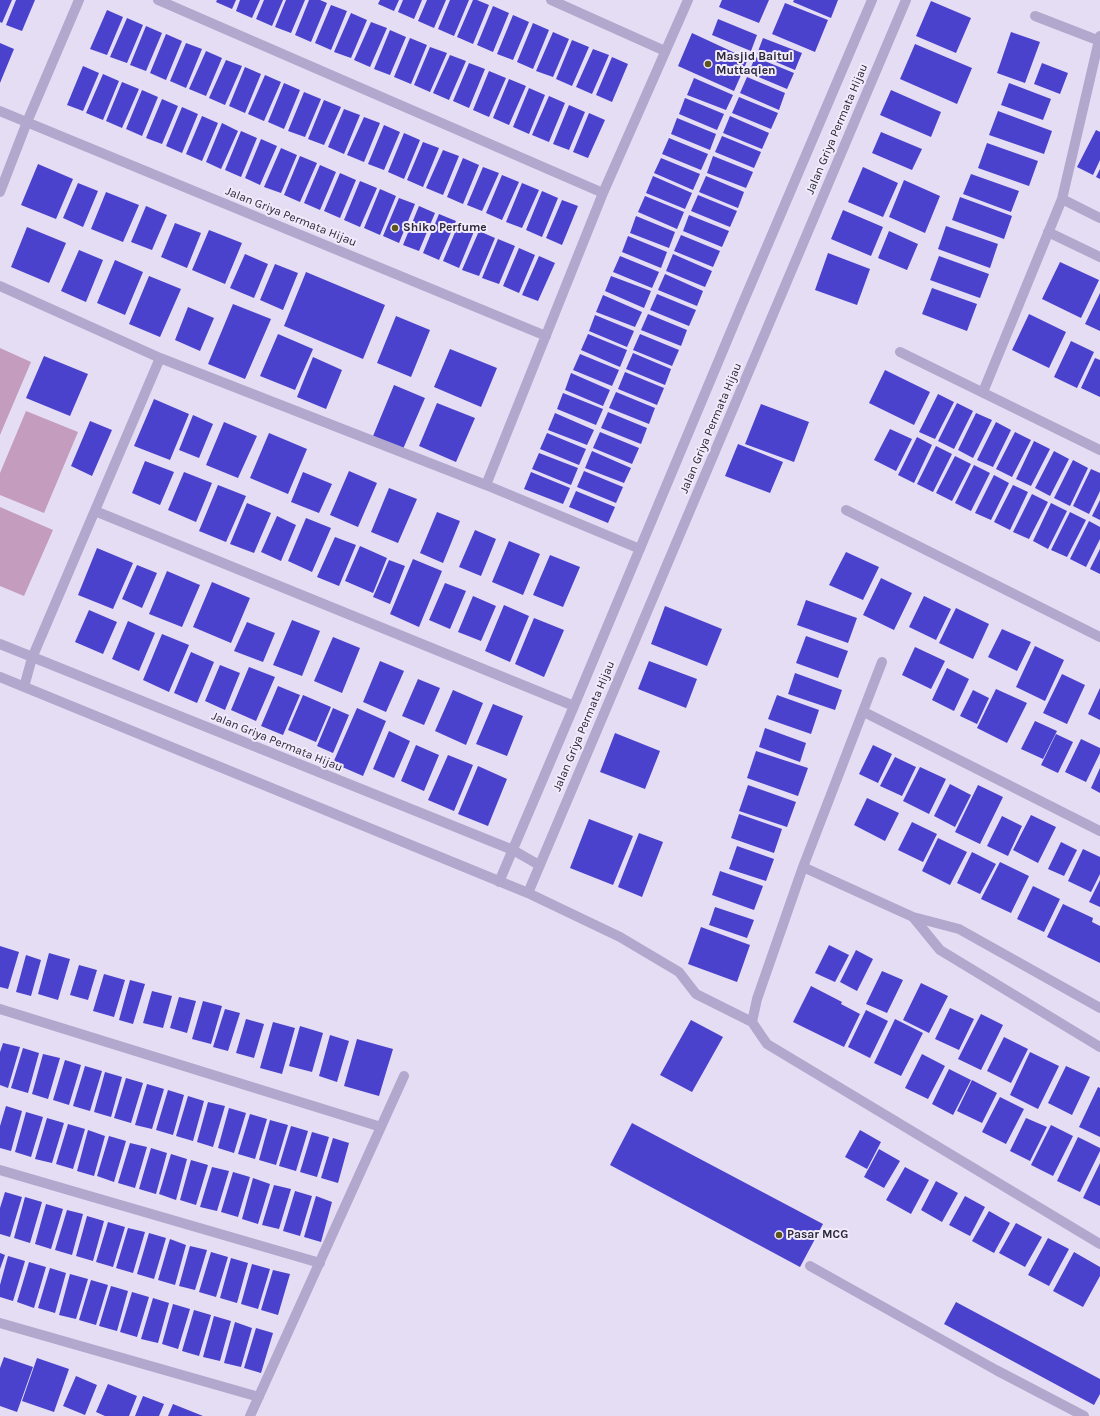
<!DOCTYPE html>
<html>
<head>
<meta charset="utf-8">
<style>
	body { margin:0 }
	canvas { display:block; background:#e5ddf4 }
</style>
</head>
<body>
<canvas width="1100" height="1416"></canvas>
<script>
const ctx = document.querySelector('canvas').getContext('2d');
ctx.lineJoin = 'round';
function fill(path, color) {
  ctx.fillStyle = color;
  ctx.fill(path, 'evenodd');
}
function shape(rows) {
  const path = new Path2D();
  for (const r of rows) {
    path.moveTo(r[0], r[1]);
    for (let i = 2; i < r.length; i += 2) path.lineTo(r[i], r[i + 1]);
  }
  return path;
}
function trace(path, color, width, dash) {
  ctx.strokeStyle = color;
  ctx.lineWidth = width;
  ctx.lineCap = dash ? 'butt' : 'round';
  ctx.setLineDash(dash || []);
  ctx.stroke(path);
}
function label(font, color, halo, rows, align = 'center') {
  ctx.font = font + ' Karla,sans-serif';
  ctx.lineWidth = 4;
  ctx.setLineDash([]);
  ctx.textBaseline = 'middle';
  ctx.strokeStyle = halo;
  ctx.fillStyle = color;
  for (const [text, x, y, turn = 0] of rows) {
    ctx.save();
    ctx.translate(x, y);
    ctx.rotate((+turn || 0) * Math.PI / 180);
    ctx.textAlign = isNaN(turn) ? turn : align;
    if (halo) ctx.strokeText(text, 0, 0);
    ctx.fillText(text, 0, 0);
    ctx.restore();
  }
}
fill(shape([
	[0,348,31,362,0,435],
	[26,411,78,432,44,513,0,495,0,473],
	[0,507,53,530,24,596,0,586]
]), '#c49cbe');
fill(shape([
	[0,0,12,0,2,23,0,22],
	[16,0,35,0,22,31,6,25],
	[217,0,236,0,232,9,216,2],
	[240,0,260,0,252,18,236,11],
	[264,0,283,0,272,26,256,19],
	[286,0,305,0,291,33,275,27],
	[309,0,320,0,327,3,311,42,295,35],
	[380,0,399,0,394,11,378,4],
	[403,0,422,0,414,19,398,12],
	[427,0,446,0,434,28,418,21],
	[450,0,469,0,454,36,438,29],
	[473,0,477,0,489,5,473,44,457,37],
	[722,0,769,0,759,23,719,7],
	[794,0,838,0,831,18,793,2],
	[931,1,971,18,956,53,916,36],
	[785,3,828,20,815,52,772,34],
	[331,5,347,11,331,50,315,43],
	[493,6,509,13,493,52,477,45],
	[107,10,123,17,107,55,90,49],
	[351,13,367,20,351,58,334,52],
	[513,15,529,22,513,60,497,54],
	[127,18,143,25,127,63,110,57],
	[718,19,757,35,751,51,712,35],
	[371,22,387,28,370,67,354,60],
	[533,23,549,30,533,69,517,62],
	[146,26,162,33,146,71,130,65],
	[390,30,406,37,390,75,374,69],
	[553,32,569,39,553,77,536,71],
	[1011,32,1040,42,1025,83,997,73],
	[692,33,748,59,734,91,678,66],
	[166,34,182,41,166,80,150,73],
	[410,38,427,45,411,84,394,77],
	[763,38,802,53,795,70,757,54],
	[572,40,589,47,572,86,556,79],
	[0,43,14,49,0,83],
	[186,43,202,49,186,88,170,81],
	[915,44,972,68,957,104,900,79],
	[430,47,447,53,430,92,414,85],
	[593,49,609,55,592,94,576,87],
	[206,51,222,58,206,96,189,89],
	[450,55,466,61,449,100,433,93],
	[612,57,628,64,612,102,596,95],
	[755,57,794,73,787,89,749,73],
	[226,60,242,66,225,105,209,98],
	[469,63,485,69,469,108,453,101],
	[1042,63,1068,73,1060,94,1034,84],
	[83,66,99,73,83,111,67,105],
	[245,67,261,74,245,113,229,106],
	[489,71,506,78,489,117,473,110],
	[103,74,119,81,103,120,86,113],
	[265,75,281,82,264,121,248,114],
	[747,77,785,93,779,110,740,93],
	[694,78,733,95,726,110,687,95],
	[509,79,526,86,509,125,493,118],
	[122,82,139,89,122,128,106,121],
	[284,83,300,90,284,129,268,122],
	[1009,83,1051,99,1043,120,1001,105],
	[529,88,545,95,529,134,513,127],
	[142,90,158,97,142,136,126,129],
	[891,90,941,112,931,137,880,115],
	[304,92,321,99,305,137,288,131],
	[549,96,565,103,549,142,532,135],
	[739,97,778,113,771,129,732,113],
	[685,98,724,114,717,130,679,114],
	[162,99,178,106,162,144,146,138],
	[324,100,341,107,324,145,308,139],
	[569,105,585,112,569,150,553,144],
	[182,107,198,114,182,153,166,146],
	[344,109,360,115,344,154,328,147],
	[998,111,1052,131,1044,154,989,135],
	[589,113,605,120,588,158,573,152],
	[202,116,218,123,202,161,186,154],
	[730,116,769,133,762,149,723,133],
	[364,117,380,123,364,162,347,155],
	[677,118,716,134,710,150,671,134],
	[222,123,238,131,221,169,206,162],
	[384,125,400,132,384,170,368,164],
	[1096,130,1100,132,1100,160,1093,175,1077,167],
	[241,131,257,138,241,177,225,170],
	[881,132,922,149,912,170,872,153],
	[404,133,420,140,404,179,388,172],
	[722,136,761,152,754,168,715,152],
	[669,138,708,154,701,170,662,154],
	[261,139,277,146,260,185,245,178],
	[423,142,439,148,423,187,407,180],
	[987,143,1038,161,1029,186,978,168],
	[281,148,297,155,281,193,264,187],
	[443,150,459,156,443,195,426,188],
	[300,156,317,163,300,202,284,195],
	[713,156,753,172,746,188,707,173],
	[463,158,479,165,463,204,447,197],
	[661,158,700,174,693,190,654,173],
	[38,164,73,179,56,219,21,205],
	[320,165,336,172,320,210,304,203],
	[483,167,499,173,482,211,467,205],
	[863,167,898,183,883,217,848,202],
	[1100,169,1100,179,1096,177],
	[340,173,356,180,340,218,324,211],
	[971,174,1019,191,1011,212,963,194],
	[502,175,519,182,502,220,486,213],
	[653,176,692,193,685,209,646,193],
	[706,176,744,192,738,208,699,192],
	[904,180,940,196,925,233,889,217],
	[360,181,377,188,360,227,344,220],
	[78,183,98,191,83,227,63,218],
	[522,183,539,190,522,228,506,222],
	[380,189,396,196,380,235,364,228],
	[542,191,558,198,542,237,526,230],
	[106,192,139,205,123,242,91,229],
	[698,195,737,211,730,227,691,211],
	[645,196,684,212,677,229,638,212],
	[960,197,1012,216,1004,239,952,220],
	[399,198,415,204,399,243,383,236],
	[562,200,578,206,562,245,546,238],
	[146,206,167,215,152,250,131,242],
	[419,206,435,213,419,251,403,245],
	[843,210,883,227,871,256,831,239],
	[439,214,456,221,439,260,423,253],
	[689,215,729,231,722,247,683,231],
	[636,216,675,232,669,248,630,233],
	[175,223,201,233,187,268,161,257],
	[459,223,475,229,459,268,443,261],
	[946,226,998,244,990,268,938,249],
	[27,227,66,243,49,283,11,267],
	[209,230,242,243,225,284,192,270],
	[479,231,495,238,479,276,462,270],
	[889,231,918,244,907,270,878,258],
	[681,235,720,251,713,267,674,251],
	[628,236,667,252,661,268,622,252],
	[498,239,515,246,499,284,482,278],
	[519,248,535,255,519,293,503,286],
	[79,250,103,260,86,302,61,291],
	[828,253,870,269,857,305,815,290],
	[245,254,268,264,254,298,230,288],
	[673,254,712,271,705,287,666,271],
	[539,256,555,263,538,301,522,295],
	[620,256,659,272,652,288,613,272],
	[939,256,989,274,980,298,930,280],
	[115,260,143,272,125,315,97,303],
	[1060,262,1099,280,1081,318,1042,299],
	[275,264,298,273,283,310,260,300],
	[306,272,385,305,363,359,284,326],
	[665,274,703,291,697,306,658,290],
	[149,276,181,289,160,337,129,324],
	[611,276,651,291,644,308,605,291],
	[932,288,977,304,967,331,922,314],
	[1100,293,1100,331,1085,324],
	[657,294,696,310,689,326,650,310],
	[603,295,642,312,635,327,596,312],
	[233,304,271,319,245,379,208,364],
	[188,307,214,318,200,351,175,340],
	[648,314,687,330,681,346,641,330],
	[1029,314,1066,332,1049,368,1012,350],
	[595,315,634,331,627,347,589,331],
	[396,316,430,330,411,377,377,363],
	[278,334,313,349,295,390,260,376],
	[588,334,627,350,620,367,581,350],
	[640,334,679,350,672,366,633,350],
	[1071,341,1094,352,1077,388,1054,377],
	[450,349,497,368,481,407,434,387],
	[633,353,671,369,665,385,626,369],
	[580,354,619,370,612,386,573,370],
	[44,356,88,374,70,416,26,398],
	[313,357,342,370,326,409,297,397],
	[1095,358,1100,360,1100,397,1081,388],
	[885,370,930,392,914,425,869,403],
	[625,372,664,388,657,405,618,389],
	[571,373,610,390,603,406,565,390],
	[394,385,425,398,403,449,373,436],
	[616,392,655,408,649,424,609,408],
	[563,393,603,409,596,425,557,409],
	[938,394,954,402,935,439,919,432],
	[154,399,189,414,170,460,134,446],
	[437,403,475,418,456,462,419,446],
	[957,403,973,411,954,449,938,441],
	[761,404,809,422,794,462,745,444],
	[608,412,647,428,641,444,601,428],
	[555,413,594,430,587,445,548,430],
	[976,413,992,420,973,458,958,450],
	[193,415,213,424,199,458,179,450],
	[90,421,112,430,92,476,71,466],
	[224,422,257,436,238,478,206,465],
	[996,422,1011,430,993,467,977,460],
	[890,429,912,439,896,471,874,460],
	[600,432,639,448,632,464,593,448],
	[1015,432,1031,440,1012,477,996,469],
	[269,433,307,449,288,494,250,478],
	[547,433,586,449,579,465,540,449],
	[917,437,932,445,914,483,898,475],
	[1034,441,1050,449,1031,486,1016,479],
	[738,444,783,462,770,493,725,476],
	[936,446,952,454,933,492,917,484],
	[592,451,631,468,624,483,585,468],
	[1054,451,1069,459,1050,496,1035,488],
	[539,453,578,468,571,485,532,469],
	[955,456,971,464,952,501,936,493],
	[1073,460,1088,468,1070,506,1054,498],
	[145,461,174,472,160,505,132,493],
	[974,465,990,473,971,511,955,503],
	[1091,469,1100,473,1100,491,1089,514,1073,506],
	[349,471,377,483,358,527,330,515],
	[584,471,623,487,616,503,577,487],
	[184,472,212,483,196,522,168,510],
	[303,472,332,484,319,513,291,502],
	[531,472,570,488,563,504,524,489],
	[994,475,1009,483,991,520,975,513],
	[218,485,246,496,226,542,199,531],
	[1013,485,1028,492,1010,530,994,522],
	[389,488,417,499,398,543,371,532],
	[576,491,615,507,608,523,569,507],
	[1032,494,1048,502,1029,539,1013,532],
	[1100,500,1100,520,1092,516],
	[247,503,271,513,254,553,230,544],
	[1051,503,1067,511,1048,549,1033,541],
	[437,512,460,521,443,563,420,553],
	[1070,512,1086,520,1067,557,1051,550],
	[277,516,296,525,281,561,261,552],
	[306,518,331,528,312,572,288,561],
	[1089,521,1100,527,1100,539,1086,567,1070,559],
	[475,530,496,539,481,576,459,567],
	[335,537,356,545,339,586,317,577],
	[509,541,540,554,523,595,492,582],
	[360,546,387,558,373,593,345,581],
	[97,548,133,563,113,609,78,595],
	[1100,549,1100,574,1090,569],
	[846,552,879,567,863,600,829,585],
	[550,555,580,567,563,607,533,595],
	[413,559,442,571,419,627,390,614],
	[389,560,405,566,390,604,373,597],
	[137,565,157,573,142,608,122,599],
	[167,571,200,585,182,627,149,614],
	[881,578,912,593,894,630,863,615],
	[212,582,250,598,231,643,193,627],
	[445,583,466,591,450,629,429,620],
	[473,596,496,606,481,641,458,632],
	[924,596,951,609,936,640,909,627],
	[806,600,857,618,848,643,797,625],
	[504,605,529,616,510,662,485,651],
	[665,606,722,629,707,666,651,644],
	[956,608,989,624,973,659,939,643],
	[89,610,117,622,103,654,75,642],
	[534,618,564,630,544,677,515,664],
	[292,620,320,631,302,676,273,665],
	[128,621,155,633,139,671,112,659],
	[247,622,275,633,263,662,234,651],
	[1002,629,1031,642,1017,671,988,657],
	[162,634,189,645,169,692,143,680],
	[806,636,848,651,838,678,796,663],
	[333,637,360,648,342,693,314,681],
	[1035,646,1064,660,1045,701,1016,687],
	[915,647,945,661,931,689,902,675],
	[191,652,214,662,197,703,174,693],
	[380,661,404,671,386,712,363,702],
	[649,661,697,679,686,708,638,689],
	[220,665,240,673,225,710,205,701],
	[249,667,275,677,256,721,231,710],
	[947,668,969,679,954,711,932,700],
	[795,673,842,690,835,710,788,694],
	[1062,674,1085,685,1067,724,1043,713],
	[418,679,440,688,424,725,402,716],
	[278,686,300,695,283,735,261,726],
	[1100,688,1100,720,1088,714],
	[996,689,1027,703,1007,743,977,728],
	[453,690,483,703,466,745,435,731],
	[973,690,989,698,977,724,960,716],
	[303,695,331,707,316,742,288,730],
	[777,695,819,710,811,734,768,719],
	[493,704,523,716,507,756,476,744],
	[333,708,349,715,333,753,317,746],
	[357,708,386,721,363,776,333,763],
	[1035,721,1057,731,1043,759,1021,749],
	[765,728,806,743,800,762,759,747],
	[389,731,410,741,394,778,373,769],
	[615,733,660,751,645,789,600,772],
	[1056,734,1073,742,1058,773,1041,765],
	[1081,739,1100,748,1100,753,1086,782,1065,772],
	[416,745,439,755,424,791,401,781],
	[873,745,892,754,878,783,859,774],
	[756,751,808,768,798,796,747,778],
	[448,755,473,765,454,811,428,800],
	[895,757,916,767,902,796,880,786],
	[478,766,507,779,488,826,458,814],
	[920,767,946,779,929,814,903,801],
	[1100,768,1100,793,1091,788],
	[950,784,971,795,955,827,934,816],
	[748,785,796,802,787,827,739,811],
	[978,785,1003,797,980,844,955,832],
	[867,798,899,813,885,841,854,825],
	[739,814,782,829,774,853,731,838],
	[1031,815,1056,827,1038,863,1013,850],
	[1002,816,1022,826,1008,856,987,846],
	[589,819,633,836,613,885,570,868],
	[912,822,937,834,923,862,898,850],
	[639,833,663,842,642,897,618,887],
	[938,838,967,852,950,885,922,871],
	[1061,842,1077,850,1064,876,1048,869],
	[737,846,774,859,766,881,729,869],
	[1083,849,1100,857,1100,874,1091,892,1068,881],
	[972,852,996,864,980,894,957,883],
	[1000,862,1029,876,1011,913,981,899],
	[720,871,763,886,754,910,712,895],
	[1100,880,1100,907,1089,902],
	[1033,886,1060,899,1044,932,1017,919],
	[1063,904,1093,918,1092,922,1100,926,1100,963,1047,937],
	[715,907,754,920,747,938,709,925],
	[701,927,750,945,737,982,688,964],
	[829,945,849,955,835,982,815,973],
	[0,946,19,952,8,989,0,987],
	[856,950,873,959,857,991,840,982],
	[49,953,70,959,58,1000,38,994],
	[26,955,41,960,31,996,16,992],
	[79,965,97,970,88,1000,70,995],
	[882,971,903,980,887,1013,866,1004],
	[104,974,125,980,114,1017,93,1011],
	[130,980,145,984,133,1024,119,1020],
	[921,983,948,996,929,1033,903,1020],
	[811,986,842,1002,841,1004,860,1014,844,1047,793,1022],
	[152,991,172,996,163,1028,143,1023],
	[179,997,196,1001,187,1033,170,1028],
	[203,1001,222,1006,211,1044,192,1039],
	[950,1008,974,1019,959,1050,935,1039],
	[225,1009,240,1013,228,1051,213,1047],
	[866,1010,888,1021,870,1058,848,1047],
	[981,1014,1003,1025,981,1070,958,1059],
	[246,1019,264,1024,254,1058,236,1053],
	[895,1019,923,1033,901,1076,874,1063],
	[691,1020,723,1037,692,1092,660,1075],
	[273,1022,295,1028,282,1074,260,1068],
	[300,1026,323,1033,312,1072,289,1066],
	[330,1035,349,1041,337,1082,319,1076],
	[1004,1037,1028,1049,1011,1083,987,1071],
	[357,1039,393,1049,379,1096,344,1086],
	[3,1043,20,1047,8,1088,0,1085,0,1052],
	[23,1048,39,1053,28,1093,11,1088],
	[1030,1052,1059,1066,1038,1109,1010,1095],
	[43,1054,60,1058,48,1099,32,1094],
	[922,1054,945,1066,928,1099,905,1088],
	[65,1060,81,1065,69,1105,53,1100],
	[85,1066,102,1071,90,1111,73,1106],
	[1066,1066,1090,1077,1072,1115,1048,1103],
	[949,1069,971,1080,953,1115,932,1104],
	[105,1072,122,1077,111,1117,94,1112],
	[126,1078,143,1083,131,1123,114,1118],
	[972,1080,997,1093,982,1123,957,1111],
	[147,1084,164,1089,152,1129,135,1125],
	[1098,1087,1100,1088,1100,1137,1079,1127],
	[168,1090,184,1095,173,1135,156,1130],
	[188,1096,204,1101,193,1141,176,1136],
	[1000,1097,1024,1109,1006,1144,982,1132],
	[208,1102,225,1106,213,1147,197,1142],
	[6,1106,22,1111,11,1151,0,1148,0,1126],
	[229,1108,246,1113,234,1153,218,1148],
	[26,1112,43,1117,31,1157,15,1152],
	[250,1114,267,1119,255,1159,238,1154],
	[47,1118,64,1123,52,1163,35,1159],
	[1026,1118,1047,1127,1030,1161,1010,1151],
	[270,1120,288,1125,276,1165,259,1160],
	[632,1123,823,1224,800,1267,610,1165],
	[68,1124,85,1129,73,1169,56,1164],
	[1051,1125,1073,1136,1053,1176,1031,1165],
	[291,1126,308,1131,296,1171,279,1166],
	[88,1130,105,1136,94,1176,77,1171],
	[860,1130,881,1142,867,1169,845,1157],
	[312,1132,329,1137,317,1177,300,1172],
	[109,1136,126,1141,114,1182,97,1176],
	[1078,1137,1100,1148,1100,1151,1080,1192,1057,1181],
	[333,1138,349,1143,338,1183,321,1178],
	[130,1143,147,1147,135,1188,118,1183],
	[151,1148,167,1153,156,1194,139,1189],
	[879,1149,900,1161,884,1188,864,1177],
	[171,1154,187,1159,176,1200,159,1194],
	[191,1160,208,1165,196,1205,180,1200],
	[1100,1163,1100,1206,1083,1198],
	[212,1167,229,1171,217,1211,200,1207],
	[905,1167,929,1180,911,1214,886,1200],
	[233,1172,250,1177,238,1217,221,1212],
	[253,1178,270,1184,258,1224,242,1219],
	[936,1181,958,1193,942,1222,921,1210],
	[274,1185,291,1189,279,1229,262,1225],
	[295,1191,312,1196,300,1236,283,1231],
	[5,1192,22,1197,10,1237,0,1234,0,1208],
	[316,1196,332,1202,321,1242,304,1237],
	[965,1196,985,1207,970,1236,949,1225],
	[25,1197,42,1202,30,1243,14,1238],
	[46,1204,63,1209,51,1249,35,1244],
	[67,1210,83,1214,72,1255,55,1250],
	[989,1211,1010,1223,994,1253,972,1241],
	[87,1216,104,1221,93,1261,76,1256],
	[108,1222,125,1227,113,1267,96,1262],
	[1016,1223,1042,1237,1025,1267,999,1253],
	[128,1228,145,1232,133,1273,116,1268],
	[149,1233,166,1238,154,1279,137,1274],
	[1048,1238,1069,1249,1049,1286,1028,1275],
	[170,1239,186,1245,175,1285,158,1280],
	[190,1246,207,1250,195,1290,179,1286],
	[211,1252,228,1257,216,1297,199,1292],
	[1074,1252,1100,1267,1100,1276,1083,1307,1053,1291],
	[0,1253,5,1255,0,1269],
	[8,1256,25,1261,13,1301,0,1297,0,1285],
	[231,1258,248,1263,237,1303,220,1298],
	[29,1262,46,1267,34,1308,17,1302],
	[252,1264,270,1269,258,1309,241,1304],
	[50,1268,66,1273,55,1313,38,1308],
	[273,1270,290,1274,278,1315,261,1310],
	[70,1274,88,1279,76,1319,59,1315],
	[91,1280,108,1285,96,1325,79,1320],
	[111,1286,128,1291,117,1331,99,1326],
	[132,1292,149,1297,137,1337,120,1332],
	[153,1298,169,1303,158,1343,141,1339],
	[956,1302,1100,1379,1100,1394,1094,1405,944,1324],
	[173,1304,190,1309,178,1349,162,1344],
	[194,1310,211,1315,199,1356,182,1351],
	[214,1316,231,1321,220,1361,203,1357],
	[235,1322,252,1328,241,1367,224,1363],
	[256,1328,273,1333,261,1373,244,1368],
	[4,1357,33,1367,17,1412,0,1406,0,1368],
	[37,1358,69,1369,54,1412,22,1401],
	[76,1376,97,1385,85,1415,63,1406],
	[108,1384,137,1396,129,1416,105,1416,96,1412],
	[143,1396,164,1404,159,1416,135,1416],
	[173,1404,203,1416,168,1416]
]), '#4a42cc');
trace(shape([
	[158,0,603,193],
	[551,0,665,51],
	[1035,16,1100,41],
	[0,111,546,336],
	[0,192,27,122,79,0],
	[1062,199,1100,218],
	[1048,232,1100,257],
	[0,286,160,358,486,485,640,549],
	[900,352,1100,450],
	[983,392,1062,199,1100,36],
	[486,485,603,193,688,0],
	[846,510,1100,637],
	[95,511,574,706],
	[0,644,513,850,539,865],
	[882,662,803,867,757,999,752,1022,767,1044,1100,1244],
	[0,677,528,893,620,937,679,972,696,994,752,1022],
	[24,687,32,658,160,358],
	[864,712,1100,831],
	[803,867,913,917,959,929,1100,1008],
	[499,882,574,706,739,312,872,0],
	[528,893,906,0],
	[913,917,940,950,1100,1047],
	[0,1009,381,1127],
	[0,1170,320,1263],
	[810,1266,996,1370,1084,1416],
	[0,1323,259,1397],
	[250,1416,404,1076]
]), '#b2a8cd', 10);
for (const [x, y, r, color] of [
	[708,64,4,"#5d551b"],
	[395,228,4,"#5d551b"],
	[779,1235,4,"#5d551b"]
]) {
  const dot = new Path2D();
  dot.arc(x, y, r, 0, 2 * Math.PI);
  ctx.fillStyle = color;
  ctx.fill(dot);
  trace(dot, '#f0eafb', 1.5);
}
label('bold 12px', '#2b2939', '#f0eafb', [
	["Masjid Baitul",716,57],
	["Muttaqien",716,71],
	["Shiko Perfume",403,228],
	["Pasar MCG",787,1235]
], 'left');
label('12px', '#2b2939', '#f0eafb', [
	["Jalan Griya Permata Hijau",837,129,-67],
	["Jalan Griya Permata Hijau",291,217,22],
	["Jalan Griya Permata Hijau",711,428,-67],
	["Jalan Griya Permata Hijau",584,726,-67],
	["Jalan Griya Permata Hijau",277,742,22]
]);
</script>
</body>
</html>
